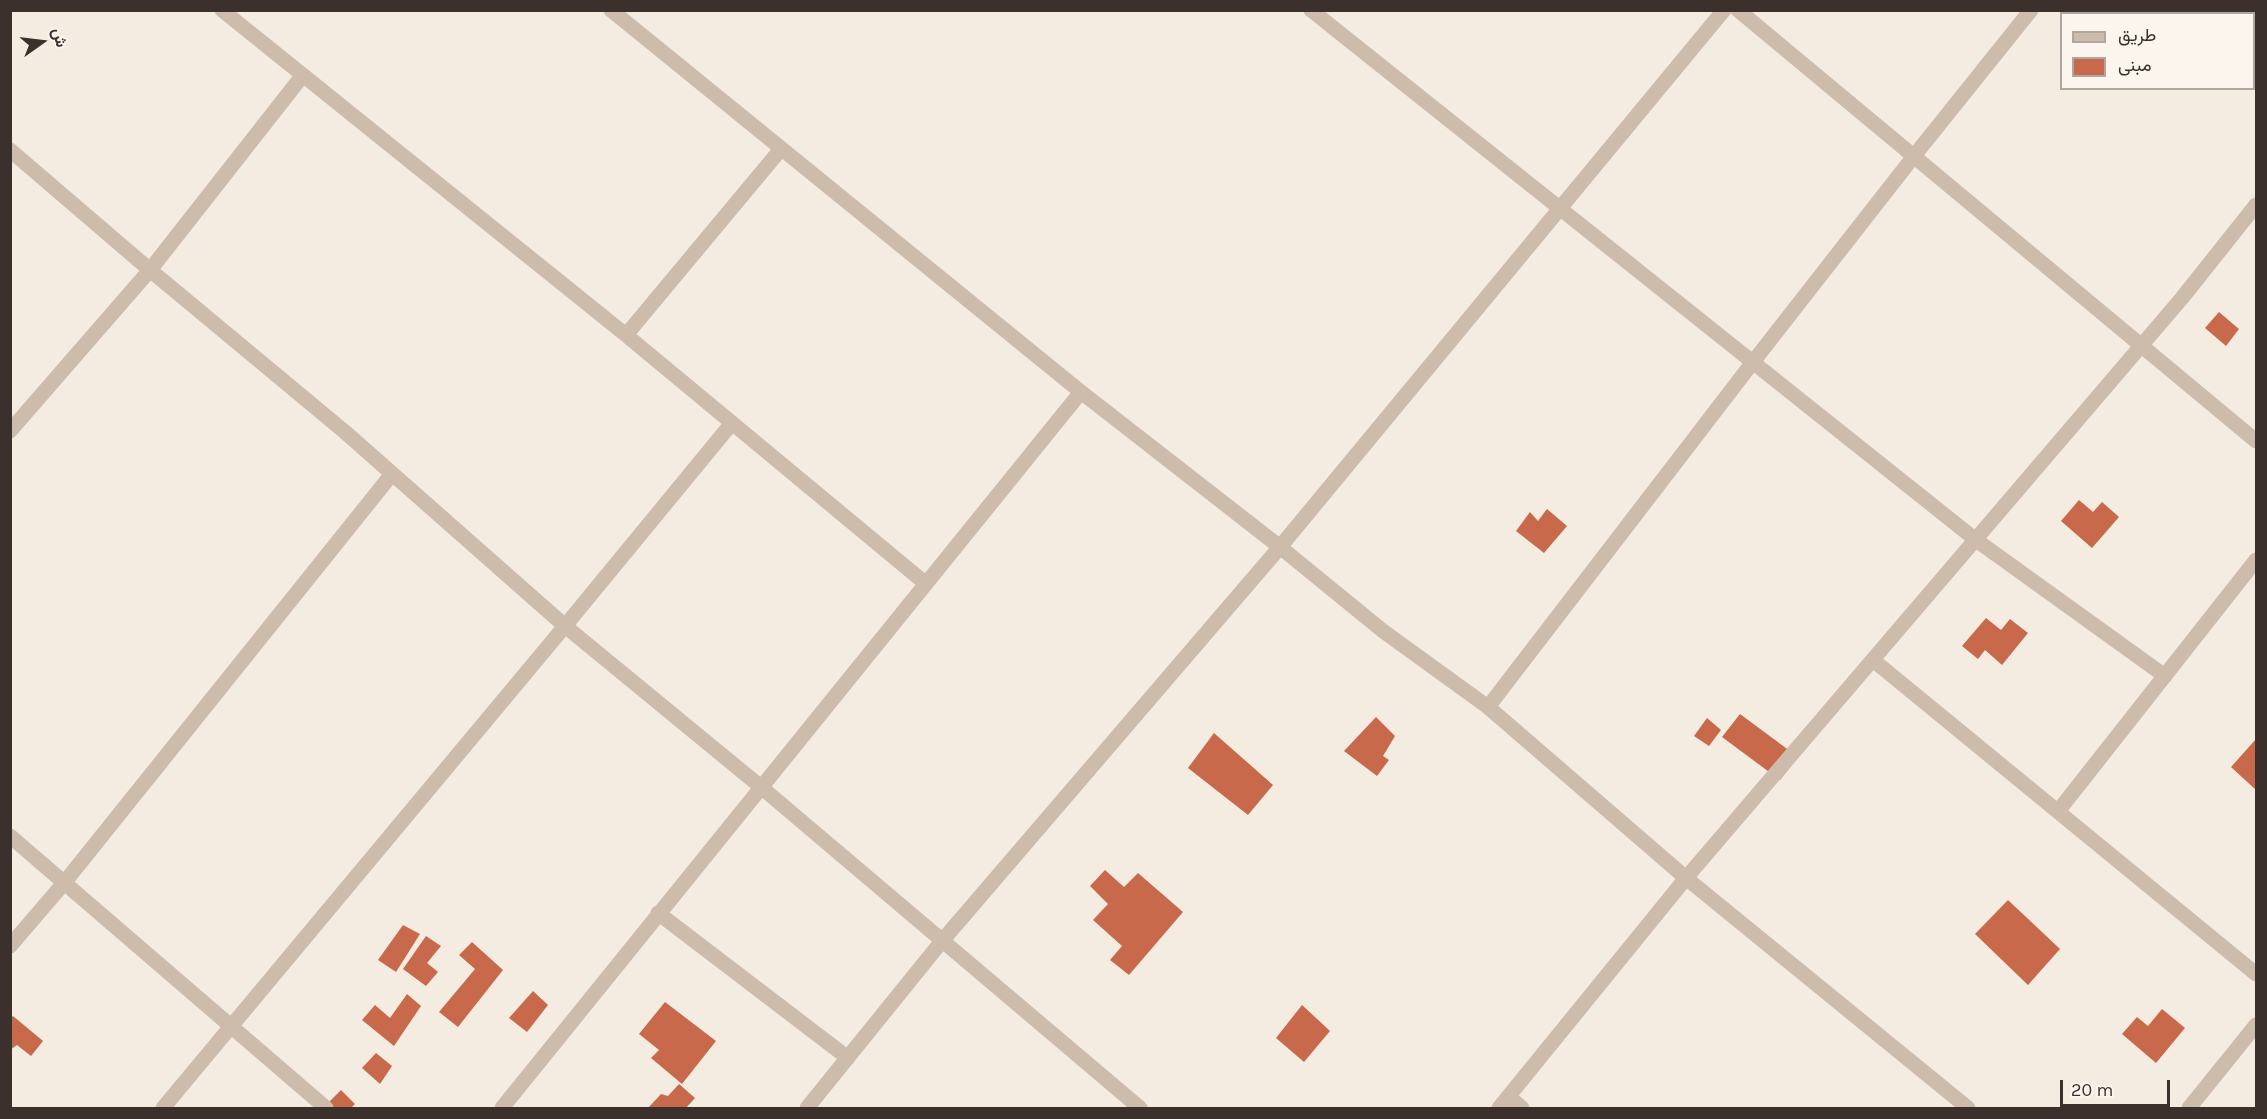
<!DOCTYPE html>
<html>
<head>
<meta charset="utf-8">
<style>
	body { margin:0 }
	#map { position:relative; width:2267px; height:1119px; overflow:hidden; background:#f4ebe1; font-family:Karla,Vazirmatn,sans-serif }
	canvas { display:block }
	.frame { position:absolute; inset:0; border:12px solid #3b302b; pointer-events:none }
	.legend { position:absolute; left:2060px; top:12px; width:195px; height:78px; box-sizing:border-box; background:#fbf5ee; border:2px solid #aea6a0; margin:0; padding:8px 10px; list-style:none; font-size:18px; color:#3b302b }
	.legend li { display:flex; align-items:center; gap:12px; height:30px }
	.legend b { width:30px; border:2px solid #aea6a0 }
	.north { position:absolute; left:12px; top:12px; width:60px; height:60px; -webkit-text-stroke:4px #fbf5ee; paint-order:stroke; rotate:76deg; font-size:16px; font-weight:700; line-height:24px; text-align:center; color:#3b302b }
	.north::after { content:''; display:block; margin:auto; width:21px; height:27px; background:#3b302b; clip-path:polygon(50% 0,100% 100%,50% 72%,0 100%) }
	.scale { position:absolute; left:2060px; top:1080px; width:110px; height:27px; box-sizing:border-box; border:3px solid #3b302b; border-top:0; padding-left:8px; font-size:18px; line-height:21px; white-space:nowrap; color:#3b302b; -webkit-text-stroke:4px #fbf5ee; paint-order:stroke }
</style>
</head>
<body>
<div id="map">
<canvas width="2267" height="1119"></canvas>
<div class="frame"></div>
<ul class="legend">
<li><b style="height:8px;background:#cdbbac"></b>طريق</li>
<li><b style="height:16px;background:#c8694b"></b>مبنى</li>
</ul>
<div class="north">ش</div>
<div class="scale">20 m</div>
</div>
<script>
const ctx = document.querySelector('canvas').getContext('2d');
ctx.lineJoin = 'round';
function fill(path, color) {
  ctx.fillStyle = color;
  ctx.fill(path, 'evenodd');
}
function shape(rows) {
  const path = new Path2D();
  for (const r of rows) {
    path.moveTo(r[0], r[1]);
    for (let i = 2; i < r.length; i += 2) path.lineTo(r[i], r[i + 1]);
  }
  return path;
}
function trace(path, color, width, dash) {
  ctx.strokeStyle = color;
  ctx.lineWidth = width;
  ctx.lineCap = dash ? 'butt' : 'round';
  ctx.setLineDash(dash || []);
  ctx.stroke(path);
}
fill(shape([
	[2219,312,2239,329,2226,346,2205,328],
	[2079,500,2093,512,2102,502,2119,517,2092,548,2061,521],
	[1547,509,1567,526,1544,553,1516,531,1530,512,1538,521],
	[1986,618,2001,630,2010,619,2028,633,2002,665,1985,650,1978,659,1962,646],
	[1740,714,1798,757,1780,780,1722,737],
	[1376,717,1395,736,1383,756,1389,760,1377,776,1344,751],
	[1707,718,1721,730,1709,746,1694,736],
	[1214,733,1273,785,1248,815,1188,768],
	[2256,739,2256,790,2231,767],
	[1105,870,1124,887,1138,873,1183,912,1129,975,1110,960,1122,946,1093,920,1108,904,1090,886],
	[2008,900,2060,949,2028,985,1975,934],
	[403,925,420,934,396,972,378,960],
	[426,936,441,946,427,963,438,972,426,986,403,969],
	[472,942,503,970,458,1027,439,1012,475,969,459,955],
	[533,991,548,1005,527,1032,509,1018],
	[407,994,421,1006,394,1046,362,1020,375,1005,390,1018],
	[665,1002,716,1041,682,1084,651,1058,659,1050,639,1034],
	[1302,1005,1330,1031,1304,1062,1276,1038],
	[2162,1009,2185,1028,2156,1063,2122,1034,2137,1017,2148,1026],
	[13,1016,43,1041,31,1056,17,1045,10,1050,10,1019],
	[376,1053,392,1066,380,1084,362,1068],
	[679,1084,695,1098,686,1108,648,1108,661,1094,668,1096],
	[341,1090,355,1104,351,1108,330,1108,326,1105]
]), '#c8694b');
trace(shape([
	[222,10,626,335,925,583],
	[611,10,1081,392,1280,547,1383,631,1488,707,1686,878,1968,1108],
	[1311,10,1976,540,2165,676],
	[1738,10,2256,441],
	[10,150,150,270,345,432,565,626,761,787,1140,1108],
	[626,335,781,149],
	[10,431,150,270,303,75],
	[1873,660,2256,974],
	[1488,707,1753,362,1914,156,2031,10],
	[2059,810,2256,560],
	[10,836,326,1108],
	[658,913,848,1058],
	[10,946,64,883,392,474],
	[1509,1097,1522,1108],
	[163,1108,565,626,732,423],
	[502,1108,1081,392],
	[807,1108,942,941,1280,547,1724,10],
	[1499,1108,1686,878,2182,298,2256,205],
	[2189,1108,2256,1025]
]), '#cdbbac', 15);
</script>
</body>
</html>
